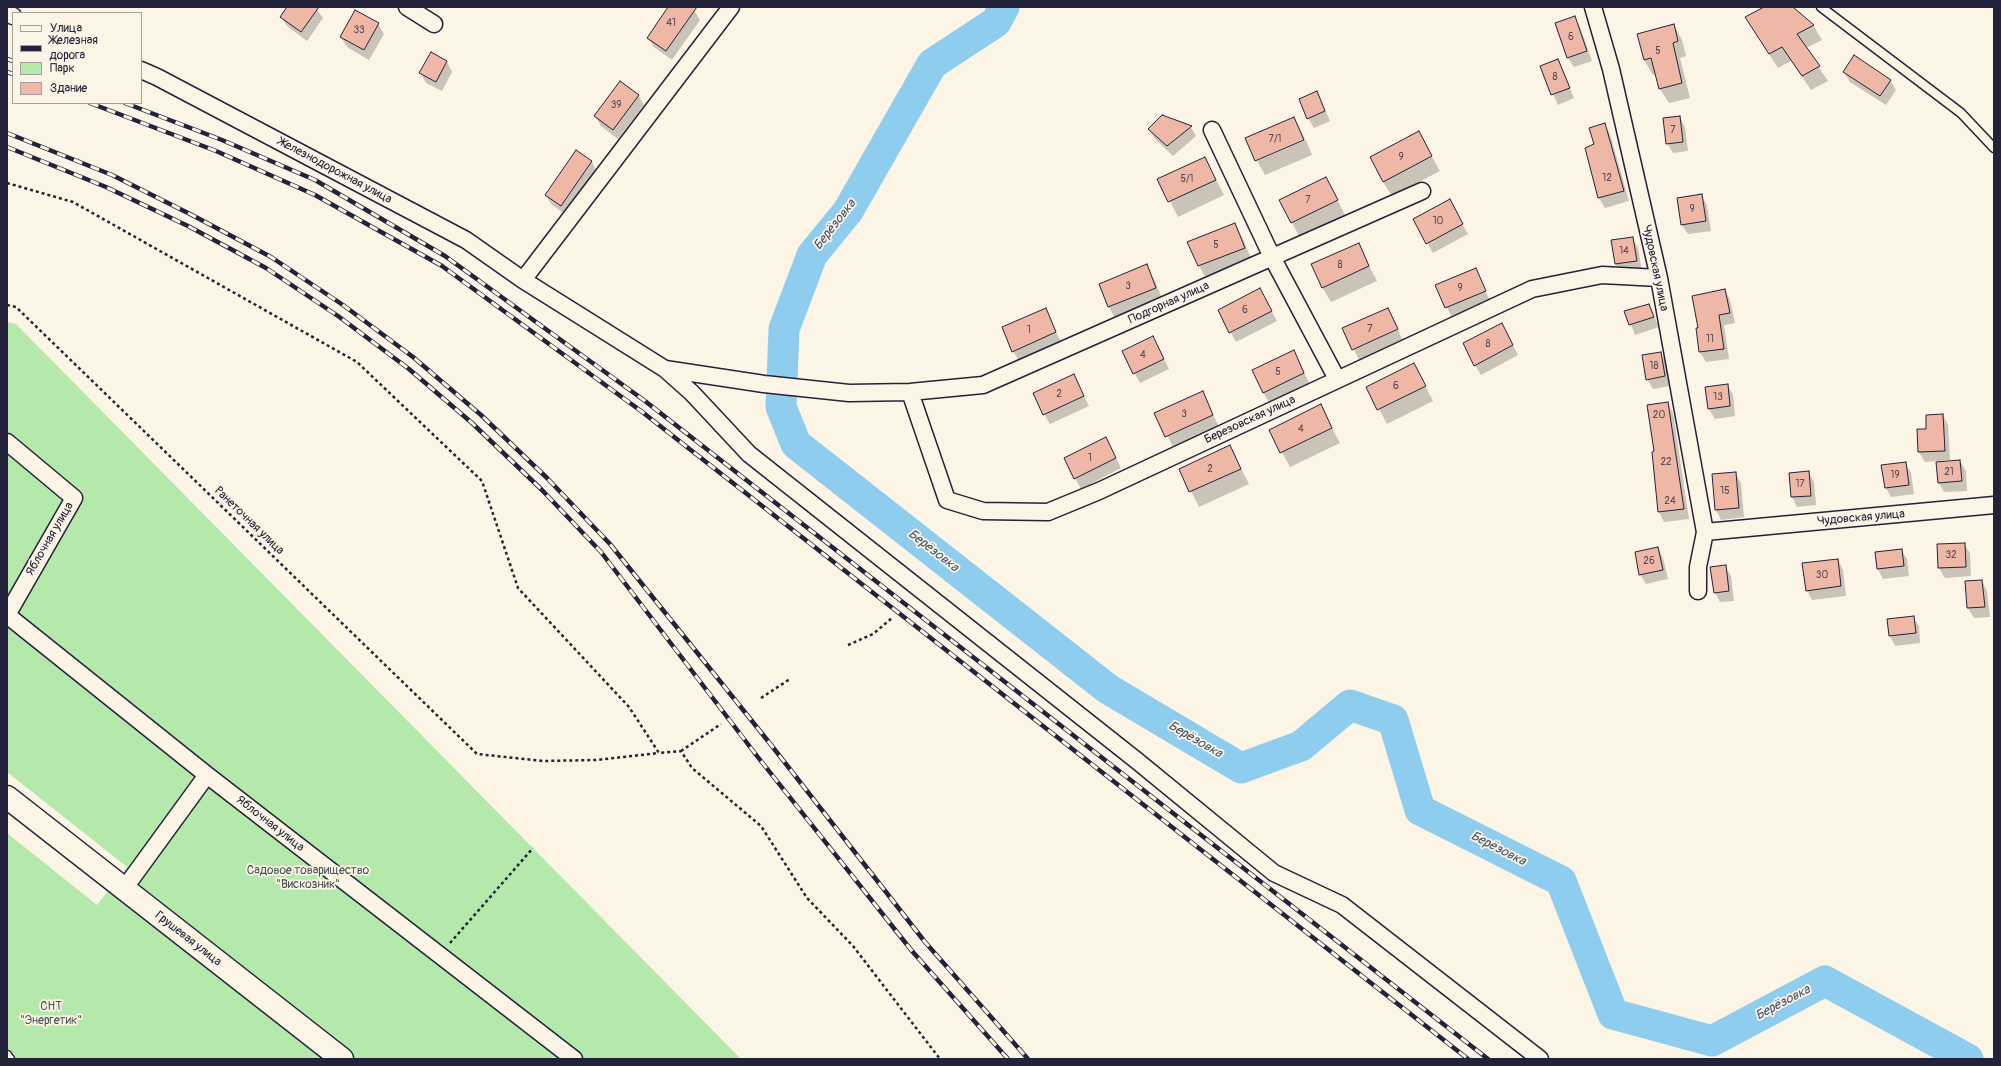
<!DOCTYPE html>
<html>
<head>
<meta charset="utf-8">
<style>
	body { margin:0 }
	#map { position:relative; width:2001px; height:1066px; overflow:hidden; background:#fcf5e5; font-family:Pangolin,sans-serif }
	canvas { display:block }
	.frame { position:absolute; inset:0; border:8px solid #22223b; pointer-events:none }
	.legend { position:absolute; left:12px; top:12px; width:130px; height:92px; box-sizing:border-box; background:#fcf5e5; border:1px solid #a5a1a1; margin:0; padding:5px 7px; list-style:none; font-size:12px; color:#22223b }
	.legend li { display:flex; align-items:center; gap:8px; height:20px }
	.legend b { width:20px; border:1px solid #a5a1a1 }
</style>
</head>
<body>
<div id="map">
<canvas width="2001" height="1066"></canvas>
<div class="frame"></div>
<ul class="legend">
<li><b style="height:5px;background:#fcf5e5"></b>Улица</li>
<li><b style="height:5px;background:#22223b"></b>Железная дорога</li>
<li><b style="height:11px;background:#b4e9ab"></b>Парк</li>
<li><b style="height:11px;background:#efb7a6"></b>Здание</li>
</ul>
</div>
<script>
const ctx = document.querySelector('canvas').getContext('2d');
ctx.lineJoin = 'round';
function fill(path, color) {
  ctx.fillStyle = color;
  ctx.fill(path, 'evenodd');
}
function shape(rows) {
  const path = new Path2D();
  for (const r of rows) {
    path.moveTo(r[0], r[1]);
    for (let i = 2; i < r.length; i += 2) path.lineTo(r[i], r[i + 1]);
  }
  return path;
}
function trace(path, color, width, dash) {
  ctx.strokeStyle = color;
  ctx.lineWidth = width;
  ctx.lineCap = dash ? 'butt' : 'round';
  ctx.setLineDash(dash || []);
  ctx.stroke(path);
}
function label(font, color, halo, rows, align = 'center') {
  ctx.font = font + ' Pangolin,sans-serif';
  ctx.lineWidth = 3.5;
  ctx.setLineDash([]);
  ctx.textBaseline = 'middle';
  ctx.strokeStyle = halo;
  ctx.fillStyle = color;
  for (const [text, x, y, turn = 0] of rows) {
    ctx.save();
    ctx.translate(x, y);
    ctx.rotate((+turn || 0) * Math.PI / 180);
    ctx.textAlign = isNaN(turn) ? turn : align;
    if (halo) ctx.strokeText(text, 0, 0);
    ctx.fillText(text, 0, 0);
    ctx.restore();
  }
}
fill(shape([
	[7,322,16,324,741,1059,7,1059,7,833,97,905,127,867,7,772]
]), '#b4e9ab');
fill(shape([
	[288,7,315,7,323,18,307,41,287,26,281,17],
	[670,7,690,7,694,10,700,20,672,60,654,47,648,38],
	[1766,7,1791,7,1813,25,1822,40,1806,48,1828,81,1811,90,1791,61,1778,68,1755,32],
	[1575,17,1580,27,1592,61,1574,67,1568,58],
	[378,24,384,34,369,60,347,47,341,37],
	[1674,25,1682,40,1686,56,1680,58,1690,98,1669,103,1660,89,1656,74,1653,75,1644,60,1638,34],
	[431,54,447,62,452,72,442,91,426,83,421,73],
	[1558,60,1574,98,1558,105,1541,67],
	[1844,72,1890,80,1896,90,1886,105,1850,82],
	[1317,92,1330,121,1314,128,1308,118],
	[638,95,644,105,618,139,601,126,595,116],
	[1162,116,1191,127,1196,136,1173,156,1155,139,1149,129],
	[1680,117,1685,127,1688,151,1673,153,1667,143],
	[1294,118,1305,139,1256,161,1247,138],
	[1604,124,1610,134,1629,201,1605,208,1599,198,1586,148,1595,145],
	[1306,140,1312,155,1265,175,1257,161],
	[1427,148,1440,171,1392,196,1383,182],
	[576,151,592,162,597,172,566,215,551,204,546,195],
	[1205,158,1224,195,1178,217,1159,179],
	[1326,178,1345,215,1300,238,1281,201],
	[1701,195,1707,205,1711,231,1688,234,1682,225],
	[1449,201,1468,234,1433,253,1414,220],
	[1235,224,1243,239,1253,263,1207,281,1188,243],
	[1632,238,1638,248,1642,271,1621,274,1616,264,1612,241],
	[1358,244,1377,281,1331,302,1322,287],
	[1146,266,1155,281,1164,303,1117,322,1109,307,1100,284],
	[1475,269,1490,301,1452,318,1437,286],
	[1725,290,1730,300,1735,323,1724,325,1729,359,1706,362,1700,352,1698,329],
	[1265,299,1277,321,1236,342,1219,311],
	[1649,305,1659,327,1635,335,1626,312],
	[1045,309,1061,342,1019,361,1013,351],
	[1393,318,1402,339,1359,360,1344,329],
	[1507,334,1518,355,1481,375,1475,365],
	[1158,347,1169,369,1140,383,1123,352],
	[1661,353,1666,363,1670,386,1653,389,1647,379],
	[1299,361,1309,383,1269,402,1263,392],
	[1414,364,1433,401,1387,424,1367,387],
	[1073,375,1089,406,1050,424,1044,414],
	[1727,385,1733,395,1735,416,1715,419,1709,409,1707,388],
	[1202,392,1221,431,1175,451,1156,413],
	[1668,403,1673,413,1689,519,1664,522,1659,512],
	[1320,405,1340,443,1290,467,1270,430],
	[1943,415,1948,425,1950,460,1925,462,1919,452,1918,430,1927,429],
	[1230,447,1249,484,1199,507,1180,469],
	[1111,448,1121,468,1081,489,1065,459],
	[1960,461,1966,471,1967,491,1944,492,1939,483],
	[1905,463,1911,473,1914,494,1891,497,1886,488],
	[1808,472,1814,482,1816,505,1797,507,1792,497,1790,474],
	[1735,473,1741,483,1744,517,1721,520,1716,510],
	[1964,544,1970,553,1971,576,1945,578,1939,568,1938,545],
	[1658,548,1663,558,1668,579,1646,584,1640,574],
	[1901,550,1907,559,1909,576,1883,579,1878,569,1876,553],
	[1838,560,1843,570,1846,596,1812,600,1807,590],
	[1725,566,1731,576,1734,601,1720,602,1715,592],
	[1982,581,1987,591,1990,617,1974,618,1968,608,1966,582],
	[1913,617,1919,626,1920,643,1895,646,1890,636,1888,619]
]), '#0003');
trace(shape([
	[1004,7,996,22,932,64,848,211,812,255,784,329,781,407,796,444,1108,689,1241,768,1301,746,1350,705,1393,720,1420,810,1561,881,1613,1014,1712,1041,1825,981,1968,1059]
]), '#8fcdef', 31);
const building = shape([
	[287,7,319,7,301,32,280,17,287,7],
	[668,7,697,7,666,51,647,38,668,7],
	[1764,7,1793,7,1814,25,1797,34,1820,66,1802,76,1782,47,1769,54,1745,17,1764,7],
	[355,10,379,23,364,50,340,37,355,10],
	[1575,16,1587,51,1567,58,1555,23,1575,16],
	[1674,24,1678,41,1673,43,1682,83,1659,89,1651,58,1644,60,1637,34,1674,24],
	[431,52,447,61,436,82,419,73,431,52],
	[1854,55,1891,80,1880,96,1843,72,1854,55],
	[1558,59,1570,88,1551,95,1540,66,1558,59],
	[620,81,639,95,613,130,594,116,620,81],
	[1317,91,1325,111,1307,119,1299,99,1317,91],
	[1162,115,1192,126,1167,146,1148,129,1162,115],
	[1680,116,1683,142,1666,144,1663,118,1680,116],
	[1294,117,1304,140,1255,161,1245,138,1294,117],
	[1605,123,1624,191,1598,198,1585,148,1594,144,1589,128,1605,123],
	[1419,131,1432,156,1383,182,1370,157,1419,131],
	[576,150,592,161,561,206,545,195,576,150],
	[1205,157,1216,180,1168,202,1157,179,1205,157],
	[1326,177,1338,200,1291,223,1279,200,1326,177],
	[1702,194,1706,221,1681,225,1677,198,1702,194],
	[1450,199,1463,224,1426,244,1413,219,1450,199],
	[1235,223,1245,248,1198,266,1187,242,1235,223],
	[1633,237,1637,261,1615,264,1611,240,1633,237],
	[1359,243,1369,266,1322,288,1311,264,1359,243],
	[1147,264,1156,288,1108,307,1099,284,1147,264],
	[1476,268,1486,291,1445,308,1435,285,1476,268],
	[1260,288,1272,311,1229,333,1218,310,1260,288],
	[1725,289,1730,313,1719,315,1724,349,1699,352,1696,328,1698,328,1692,296,1725,289],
	[1649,304,1654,317,1629,325,1624,311,1649,304],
	[1046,308,1056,332,1012,352,1002,327,1046,308],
	[1388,308,1398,329,1352,350,1342,328,1388,308],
	[1502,323,1513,345,1474,366,1463,343,1502,323],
	[1153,336,1164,359,1133,374,1122,351,1153,336],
	[1294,350,1304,373,1263,393,1252,370,1294,350],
	[1661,352,1665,376,1646,380,1642,355,1661,352],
	[1414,363,1426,386,1377,410,1366,387,1414,363],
	[1074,374,1084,396,1043,415,1033,393,1074,374],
	[1728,384,1730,406,1708,409,1705,387,1728,384],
	[1203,391,1213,415,1165,437,1154,413,1203,391],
	[1668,402,1684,509,1658,512,1652,452,1654,451,1647,405,1668,402],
	[1321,404,1332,428,1280,453,1269,430,1321,404],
	[1943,414,1945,451,1918,452,1917,429,1926,429,1926,415,1943,414],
	[1106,437,1116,458,1074,479,1064,458,1106,437],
	[1230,445,1241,469,1189,492,1179,469,1230,445],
	[1960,460,1962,481,1938,483,1936,462,1960,460],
	[1906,462,1909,485,1885,488,1881,465,1906,462],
	[1809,471,1811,496,1791,497,1789,473,1809,471],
	[1736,472,1739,508,1715,510,1712,474,1736,472],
	[1965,543,1966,567,1938,568,1937,544,1965,543],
	[1658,547,1663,570,1639,575,1635,552,1658,547],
	[1902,549,1904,566,1877,569,1875,552,1902,549],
	[1838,559,1841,586,1806,591,1802,563,1838,559],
	[1726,565,1729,591,1714,593,1710,567,1726,565],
	[1982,580,1985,607,1967,608,1965,581,1982,580],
	[1914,616,1916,633,1889,636,1887,619,1914,616]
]);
fill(building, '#efb7a6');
trace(building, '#22223b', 1);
const lane = shape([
	[1821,7,1961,113,1994,148],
	[7,1055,10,1059]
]);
const street = shape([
	[407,7,434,24],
	[1593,7,1611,69,1659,278,1705,532,1698,567,1698,591],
	[7,13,13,16],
	[141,70,157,77,466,240,523,280,665,369,692,393,749,454,1136,760,1274,873,1342,905,1540,1059],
	[1212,130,1272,257,1337,379],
	[523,280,731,7],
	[665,369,764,384,849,393,910,392,983,385,1422,191],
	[910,392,947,500,983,511,1048,512,1099,491,1532,289,1602,275,1659,278],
	[7,442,74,498,7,615],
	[1705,532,1994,505],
	[7,615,207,775,574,1059],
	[124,889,207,775]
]);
const secondary = shape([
	[7,797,342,1059]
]);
trace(lane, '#22223b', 11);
trace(street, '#22223b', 19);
trace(secondary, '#22223b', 25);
trace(shape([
	[7,183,73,202,357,362,482,481,518,588,629,707,659,753,681,751,692,768,761,826,807,898,853,946,940,1059],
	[7,305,16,307,477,754,543,761,596,760,659,753],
	[848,645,873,634,892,618],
	[761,698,790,679],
	[681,751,721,724],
	[450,943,533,848]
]), '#22223b', 2.5, [3, 3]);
trace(lane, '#fcf5e5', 8);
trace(street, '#fcf5e5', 16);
trace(secondary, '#fcf5e5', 22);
const rail = shape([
	[7,59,13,61],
	[7,72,13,74],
	[90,103,216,151,315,195,442,266,641,411,1468,1059],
	[125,103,222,140,315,180,445,256,645,401,1488,1059],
	[7,133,112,175,192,215,271,257,343,305,413,357,481,415,547,478,610,544,768,741,925,942,1028,1059],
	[7,147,106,187,188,226,266,268,338,316,409,369,472,423,541,489,601,552,757,756,912,951,1008,1059]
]);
trace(rail, '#22223b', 4.5);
trace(rail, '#fcf5e5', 3, [9]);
label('10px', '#554756', null, [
	["41",671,23],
	["33",359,30],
	["6",1571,37],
	["5",1658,51],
	["8",1555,77],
	["39",616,105],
	["7",1673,130],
	["7/1",1275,139],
	["9",1401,157],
	["12",1607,178],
	["5/1",1187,179],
	["7",1308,200],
	["9",1692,209],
	["10",1438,221],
	["5",1216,245],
	["14",1624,251],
	["8",1340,265],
	["3",1128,286],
	["9",1460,288],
	["6",1245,310],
	["7",1370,329],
	["1",1029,330],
	["11",1710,339],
	["8",1488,344],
	["4",1143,355],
	["18",1654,366],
	["5",1278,372],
	["6",1396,386],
	["2",1059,394],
	["13",1718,397],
	["3",1184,414],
	["20",1659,415],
	["4",1301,429],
	["1",1090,458],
	["22",1666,462],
	["2",1210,469],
	["21",1949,472],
	["19",1895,475],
	["17",1800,484],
	["15",1725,491],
	["24",1670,501],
	["32",1951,555],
	["26",1649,561],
	["30",1822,575]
]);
label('12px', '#22223b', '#fcf5e5', [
	["Железнодорожная улица",335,171,28],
	["Чудовская улица",1655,268,78],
	["Подгорная улица",1169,303,-24],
	["Березовская улица",1250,420,-25],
	["Чудовская улица",1861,518,-5],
	["Ранеточная улица",249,521,44],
	["Яблочная улица",50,539,-60],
	["Яблочная улица",270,824,38],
	["Грушевая улица",188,939,38]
]);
label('12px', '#465457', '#fcf5e5', [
	["Садовое товарищество",308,871],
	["\"Вискозник\"",308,885],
	["СНТ",51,1007],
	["\"Энергетик\"",51,1021]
]);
label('italic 13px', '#435571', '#fcf5e5', [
	["Берёзовка",835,225,-52],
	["Берёзовка",933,551,38],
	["Берёзовка",1195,740,30],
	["Берёзовка",1498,849,27],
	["Берёзовка",1783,1003,-28]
]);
</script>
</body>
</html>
